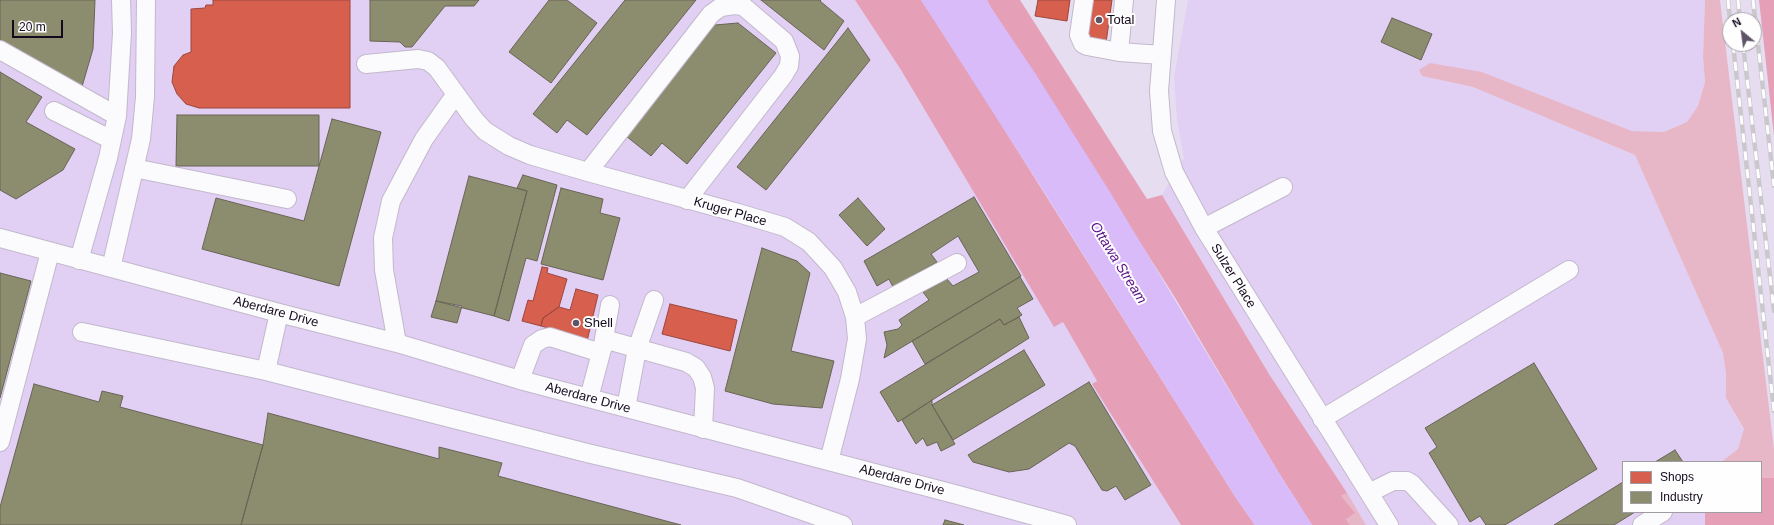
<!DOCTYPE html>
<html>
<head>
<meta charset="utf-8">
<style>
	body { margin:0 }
	#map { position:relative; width:1774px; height:525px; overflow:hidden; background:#e6ddf0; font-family:Helvetica,sans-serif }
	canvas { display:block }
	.legend { position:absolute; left:1622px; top:461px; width:140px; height:52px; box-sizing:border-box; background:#fefefe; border:1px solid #a09ca4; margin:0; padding:5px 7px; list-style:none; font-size:12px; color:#14091d }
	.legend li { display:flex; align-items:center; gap:8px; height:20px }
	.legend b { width:20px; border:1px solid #a09ca4 }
	.north { position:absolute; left:1722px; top:12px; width:40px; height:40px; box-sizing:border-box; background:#fefefe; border:1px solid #a09ca4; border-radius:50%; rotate:331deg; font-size:11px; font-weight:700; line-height:16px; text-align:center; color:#14091d }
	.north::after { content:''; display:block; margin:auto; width:14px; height:18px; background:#5e5367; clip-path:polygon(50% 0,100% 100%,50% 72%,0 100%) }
	.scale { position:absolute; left:12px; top:20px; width:51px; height:18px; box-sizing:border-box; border:2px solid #14091d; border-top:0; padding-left:5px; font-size:12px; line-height:14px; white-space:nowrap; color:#14091d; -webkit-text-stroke:3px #fefefe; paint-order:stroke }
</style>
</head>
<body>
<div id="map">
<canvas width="1774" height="525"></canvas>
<ul class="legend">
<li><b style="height:11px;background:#d6604d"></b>Shops</li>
<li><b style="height:11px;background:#8c8c6e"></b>Industry</li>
</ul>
<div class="north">N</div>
<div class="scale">20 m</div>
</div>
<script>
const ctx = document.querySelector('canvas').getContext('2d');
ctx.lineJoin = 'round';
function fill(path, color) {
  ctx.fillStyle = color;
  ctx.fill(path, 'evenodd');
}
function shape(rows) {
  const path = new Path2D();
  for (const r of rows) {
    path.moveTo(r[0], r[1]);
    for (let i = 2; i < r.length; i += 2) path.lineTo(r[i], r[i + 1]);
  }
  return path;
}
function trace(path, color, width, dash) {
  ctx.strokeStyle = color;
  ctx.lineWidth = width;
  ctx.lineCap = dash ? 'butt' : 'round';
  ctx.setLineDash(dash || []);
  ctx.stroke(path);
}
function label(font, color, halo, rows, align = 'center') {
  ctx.font = font + ' Helvetica,sans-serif';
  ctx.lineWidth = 4;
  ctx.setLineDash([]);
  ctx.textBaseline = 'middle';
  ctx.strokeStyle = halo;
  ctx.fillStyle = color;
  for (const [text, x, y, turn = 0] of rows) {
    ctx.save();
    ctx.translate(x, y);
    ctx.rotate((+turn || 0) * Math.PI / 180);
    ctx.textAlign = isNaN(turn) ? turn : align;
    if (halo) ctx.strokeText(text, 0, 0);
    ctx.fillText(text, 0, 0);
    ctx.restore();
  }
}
fill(shape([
	[0,0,855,0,901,70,1054,326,1063,322,1097,381,1092,384,1181,525,0,525],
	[1188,0,1705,0,1703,57,1705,82,1698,106,1687,122,1664,132,1632,131,1482,72,1422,76,1473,87,1635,155,1723,353,1726,373,1726,398,1744,430,1738,449,1721,462,1623,462,1623,512,1705,512,1705,525,1366,525,1269,374,1162,195,1184,158,1177,120,1174,77]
]), '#e1cff4');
fill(shape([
	[1705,0,1720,0,1774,449,1774,478,1761,478,1761,462,1721,462,1738,449,1744,429,1726,398,1726,373,1723,353,1635,155,1473,87,1422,76,1419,70,1430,63,1482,72,1632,131,1664,132,1687,122,1698,106,1705,82,1703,57],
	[1347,493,1366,525,1350,525,1346,519,1341,496]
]), '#e7b7c8');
fill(shape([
	[855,0,921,0,958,56,1236,498,1255,525,1181,525,1092,384,1097,381,1063,322,1054,327,901,70],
	[987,0,1020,0,1147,199,1162,195,1269,374,1347,493,1341,496,1355,513,1346,519,1350,525,1312,525,1277,470,1174,296,990,6],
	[1759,0,1774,0,1774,136],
	[1761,478,1774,478,1774,525,1705,525,1705,512,1761,512]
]), '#e5a0b8');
fill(shape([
	[921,0,987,0,990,6,1035,73,1110,192,1277,470,1312,525,1255,525,1234,495,1046,195]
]), '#d9bbf9');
const shops = shape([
	[213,0,350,0,350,108,199,108,186,104,177,94,172,82,174,66,183,55,191,52,191,9,205,8,206,5,213,5,213,0],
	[1038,0,1070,0,1067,21,1035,16,1038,0],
	[1092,0,1112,0,1106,43,1086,40,1092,0],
	[542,267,548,268,547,273,567,279,559,307,543,318,541,326,522,321,528,300,533,301,542,267],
	[576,289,598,295,584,354,564,332,541,326,543,318,559,307,570,310,576,289],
	[670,304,737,320,730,351,662,334,670,304]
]);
fill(shops, '#d6604d');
trace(shops, '#9c463f', 1);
const industry = shape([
	[0,0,95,0,93,49,81,90,75,100,0,60,0,0],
	[370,0,479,0,474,6,445,6,412,47,405,47,400,42,370,41,370,0],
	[549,0,567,0,597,23,551,83,509,52,549,0],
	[625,0,696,0,587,135,567,120,557,133,533,114,625,0],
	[761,0,821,0,820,1,844,21,824,50,761,0],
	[1392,18,1432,34,1421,60,1381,42,1392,18],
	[738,23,776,53,687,164,662,143,651,156,626,136,715,25,738,23],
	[848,28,870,60,766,190,737,167,848,28],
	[0,72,42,97,26,122,75,149,63,170,16,199,0,190,0,72],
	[177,115,319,115,319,166,176,166,177,115],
	[332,119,381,132,339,286,202,249,216,198,304,221,332,119],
	[523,175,557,185,537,261,526,258,509,321,494,316,527,191,517,188,523,175],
	[469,176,527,191,494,316,436,301,469,176],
	[561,188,603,199,600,213,620,218,603,280,541,264,561,188],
	[974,197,1021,276,884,358,887,345,884,332,898,329,902,325,899,320,929,300,923,292,947,279,953,286,979,272,958,236,931,254,937,262,893,287,889,279,877,286,864,261,974,197],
	[858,198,885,229,867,246,839,215,858,198],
	[762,248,797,261,810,273,791,351,834,361,822,408,773,404,725,391,762,248],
	[0,273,31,281,0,398,0,273],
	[1020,277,1033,299,1017,308,1022,315,1004,325,1000,319,925,364,912,341,1020,277],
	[436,301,462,306,457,323,431,317,436,301],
	[1019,317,1029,338,898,422,880,392,1000,319,1004,325,1019,317],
	[1024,350,1045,385,953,440,932,405,1024,350],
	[1534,363,1597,469,1505,525,1486,525,1480,516,1470,522,1429,453,1437,447,1425,428,1534,363],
	[1089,382,1151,485,1125,500,1116,486,1107,491,1102,490,1075,446,1069,443,1029,469,1009,472,973,462,968,455,1089,382],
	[34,384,99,402,102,391,123,396,120,407,263,445,241,525,0,525,0,507,34,384],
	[932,400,932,405,955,444,941,451,937,442,927,446,923,438,916,444,902,420,932,400],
	[268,413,439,459,439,447,502,463,498,476,681,525,241,525,263,445,268,413],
	[1675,450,1683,462,1655,462,1675,450],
	[1623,482,1623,512,1635,512,1614,525,1554,525,1623,482],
	[945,520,964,525,943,525,945,520]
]);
fill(industry, '#8c8c6e');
trace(industry, '#686556', 1);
const minor = shape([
	[1084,0,1079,35,1083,44,1087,46,1119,52,1162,55],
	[1166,0,1159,91,1162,131,1174,172,1204,228,1389,525],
	[0,50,117,116],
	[1119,52,1124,0],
	[366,64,418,59,428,61,437,68,474,119,485,131,509,146,530,155,588,172,738,213,785,227,809,242,833,268,847,292,855,317,857,339,850,379,829,461],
	[54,111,112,140],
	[134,168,287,199],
	[588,172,711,14,721,7,734,5,743,6,784,41,790,56,789,66,783,76,687,200],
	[1204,228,1283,187],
	[0,238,279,313,397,343,520,380,958,495,1067,525],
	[79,260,108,158,117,116,122,33,121,0],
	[111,268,141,139,145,97,146,0],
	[855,317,957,263],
	[82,332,266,371,587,453,737,488,843,525],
	[604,339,686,362,696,368,702,377,705,388,703,429],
	[397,343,384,270,383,238,391,201,424,139,456,94],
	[602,350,610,305],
	[266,371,279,313],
	[520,380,533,345,542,339,550,337,601,353,589,398],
	[626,408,637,349,654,300],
	[1322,419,1569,270],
	[0,442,50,252],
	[1369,493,1393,481,1407,481,1412,484,1449,525],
	[1642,525,1663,512]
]);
trace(minor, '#c2b9cc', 20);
trace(minor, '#fbfafd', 18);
const rail = shape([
	[1728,0,1730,20],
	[1738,0,1740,20],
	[1753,0,1774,186],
	[1733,44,1774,411],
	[1743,44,1774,311]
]);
trace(rail, '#cbc8cd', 4.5);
trace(rail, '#fefefe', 3, [9]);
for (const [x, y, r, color] of [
	[1099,20,4,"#5e5367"],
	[576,323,4,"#5e5367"]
]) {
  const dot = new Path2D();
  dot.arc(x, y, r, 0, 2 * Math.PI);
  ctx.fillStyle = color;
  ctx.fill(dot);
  trace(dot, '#fefefe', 1.5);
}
label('13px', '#14091d', '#fefefe', [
	["Total",1107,20],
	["Shell",584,323]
], 'left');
label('13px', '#14091d', '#fefefe', [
	["Kruger Place",730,212,16],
	["Sulzer Place",1233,276,58],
	["Aberdare Drive",276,312,15],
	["Aberdare Drive",588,398,15],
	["Aberdare Drive",902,480,15]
]);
label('italic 14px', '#590e88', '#fefefe', [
	["Ottawa Stream",1118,263,58]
]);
</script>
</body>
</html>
